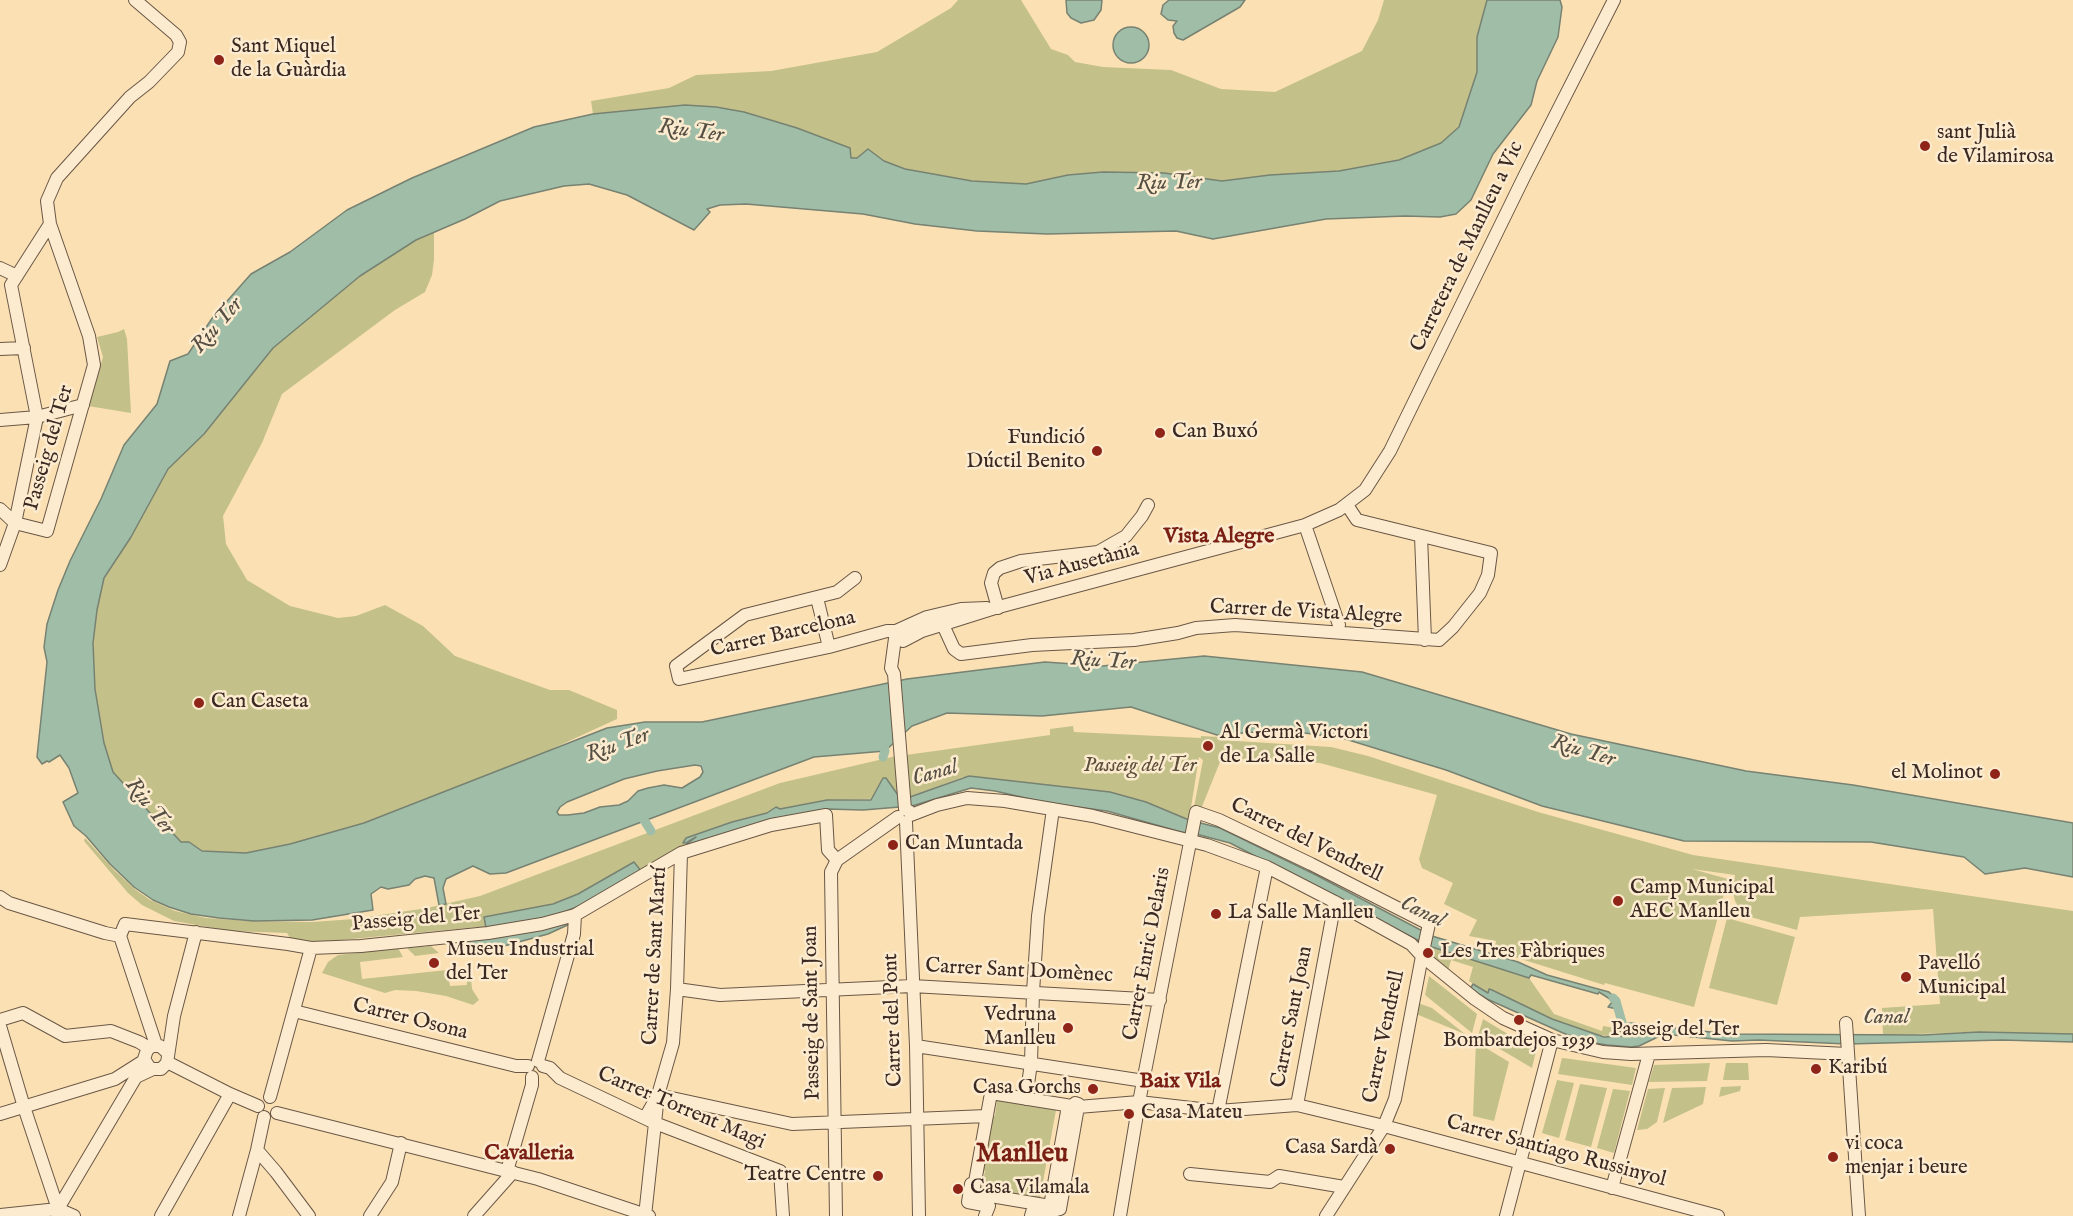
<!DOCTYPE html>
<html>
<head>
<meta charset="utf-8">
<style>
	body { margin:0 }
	canvas { display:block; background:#fbe0b4 }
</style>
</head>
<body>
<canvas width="2073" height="1216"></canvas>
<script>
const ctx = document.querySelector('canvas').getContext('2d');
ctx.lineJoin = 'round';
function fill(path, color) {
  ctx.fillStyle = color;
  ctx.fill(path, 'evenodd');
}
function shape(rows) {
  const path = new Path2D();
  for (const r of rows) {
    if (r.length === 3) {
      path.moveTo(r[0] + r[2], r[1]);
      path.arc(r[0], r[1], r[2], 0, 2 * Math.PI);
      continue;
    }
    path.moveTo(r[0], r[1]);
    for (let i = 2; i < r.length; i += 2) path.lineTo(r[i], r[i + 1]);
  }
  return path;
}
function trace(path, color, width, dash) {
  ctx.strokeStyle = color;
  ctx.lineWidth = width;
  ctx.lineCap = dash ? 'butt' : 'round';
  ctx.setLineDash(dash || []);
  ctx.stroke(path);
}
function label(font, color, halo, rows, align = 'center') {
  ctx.font = font + ' "IM FELL English",serif';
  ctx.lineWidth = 5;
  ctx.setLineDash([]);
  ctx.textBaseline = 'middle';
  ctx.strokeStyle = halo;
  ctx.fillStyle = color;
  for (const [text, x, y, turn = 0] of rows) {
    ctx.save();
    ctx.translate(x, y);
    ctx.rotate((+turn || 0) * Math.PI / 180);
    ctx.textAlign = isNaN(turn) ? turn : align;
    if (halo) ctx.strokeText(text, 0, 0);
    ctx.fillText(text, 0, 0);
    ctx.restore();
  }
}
fill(shape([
	[958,0,1021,0,1051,49,1068,55,1075,62,1103,67,1171,70,1221,89,1275,92,1362,51,1378,20,1384,0,1487,0,1477,37,1477,72,1459,127,1441,143,1399,160,1339,171,1270,175,1222,181,1164,173,1103,172,1068,175,1026,184,972,181,905,169,884,161,868,149,857,158,851,158,850,148,797,128,685,105,593,114,591,101,669,88,696,75,771,71,877,52,951,8],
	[434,232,434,260,432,275,425,292,395,310,282,394,262,443,223,516,226,544,247,580,290,606,338,618,356,616,385,605,423,626,455,656,550,690,569,690,617,710,617,719,532,758,364,823,290,844,246,853,202,851,189,842,181,842,168,828,151,814,113,773,104,743,95,689,93,643,97,610,104,578,131,537,168,469,204,434,273,348,360,276,416,240],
	[124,329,127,339,131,413,88,406,103,357,97,337,118,332],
	[1073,726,1074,732,1201,738,1201,736,1220,737,1221,740,1331,747,1368,756,1538,812,1693,855,2073,911,2073,1034,1979,1032,1883,1035,1882,1008,1940,1004,1933,909,1800,917,1797,930,1747,916,1739,908,1735,901,1733,892,1735,875,1692,869,1728,879,1694,1007,1605,983,1604,985,1505,954,1495,947,1496,941,1469,936,1477,920,1444,904,1453,883,1422,868,1419,859,1437,795,1320,763,1246,759,1220,762,1201,809,1194,807,1203,760,1199,757,1189,820,1146,802,1051,786,963,777,910,797,906,755,1050,735,1050,729],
	[896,756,900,798,827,800,780,809,775,808,767,813,732,822,687,838,683,843,691,845,641,871,553,904,485,917,486,928,478,927,320,942,294,940,290,938,287,933,230,931,174,921,142,905,128,893,84,841,85,838,115,871,136,890,150,900,175,911,206,918,248,921,312,922,354,919,427,908,480,896,780,783],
	[1727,918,1795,937,1777,1005,1709,988],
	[431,946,439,953,415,956,407,948],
	[1429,946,1529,978,1554,1014,1602,1031,1603,1026,1615,1028,1614,1031,1633,1034,1620,1038,1594,1034,1552,1019,1492,990,1488,994,1469,981,1473,967,1451,960,1448,971,1427,955],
	[398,948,403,957,360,962,362,979,447,970,450,986,467,985,466,968,470,967,472,989,479,1000,473,1005,446,996,416,991,395,990,385,993,322,973,328,962,338,955],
	[1429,976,1477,1014,1472,1033,1425,995],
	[1418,1003,1432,1008,1465,1034,1416,1014],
	[1483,1019,1536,1051,1532,1068,1478,1036],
	[1476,1042,1509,1062,1494,1121,1473,1116],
	[1562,1058,1563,1058,1636,1068,1632,1085,1558,1074],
	[1710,1063,1707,1081,1649,1082,1654,1065],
	[1726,1063,1748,1063,1749,1080,1723,1080],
	[1557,1080,1574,1083,1559,1138,1542,1133],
	[1580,1084,1607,1088,1591,1147,1565,1140],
	[1741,1086,1740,1091,1719,1097,1721,1087],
	[1706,1087,1703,1104,1663,1123,1672,1088],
	[1665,1088,1657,1122,1647,1129,1637,1130,1648,1089],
	[1613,1089,1630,1091,1614,1153,1597,1148],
	[997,1100,1056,1110,1040,1198,982,1187,985,1171,981,1169,990,1116,995,1116]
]), '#c3c189');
const water = shape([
	[1066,0,1102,0,1101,10,1094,20,1081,23,1071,18,1067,13,1066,0],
	[1169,0,1245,0,1240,7,1183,40,1177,38,1174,33,1173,26,1177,21,1168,20,1161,14,1163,5,1169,0],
	[1487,0,1560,0,1562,7,1558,37,1537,81,1531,105,1493,154,1471,200,1456,214,1440,217,1405,216,1326,219,1213,239,1176,231,1047,234,977,231,915,224,863,214,746,204,720,205,707,209,710,212,694,230,627,195,589,184,564,186,500,201,465,219,416,240,360,276,273,348,204,434,168,469,131,537,104,578,97,610,93,643,95,689,104,743,113,772,151,814,168,828,181,842,189,842,202,851,246,853,290,844,364,823,607,728,645,722,702,722,907,679,995,668,1045,662,1102,666,1204,656,1362,672,1571,734,1746,771,1853,785,2073,823,2073,877,2025,868,1985,874,1964,857,1871,842,1684,841,1542,806,1446,770,1342,738,1282,730,1217,735,1131,707,1042,716,947,713,912,726,885,751,814,757,506,873,490,874,473,866,446,879,443,888,446,904,439,905,434,878,425,876,415,879,409,885,388,889,381,887,371,894,373,910,312,920,254,921,219,918,191,914,169,907,153,900,134,887,110,864,86,836,74,826,63,802,78,793,69,768,60,755,49,762,47,761,42,764,37,757,47,662,44,647,47,624,58,590,70,561,101,499,124,445,157,404,170,361,188,354,213,317,251,274,290,252,347,210,412,178,534,127,593,114,685,105,716,107,744,112,797,128,850,148,851,158,857,158,868,149,884,161,905,169,972,181,1026,184,1068,175,1103,172,1164,173,1222,181,1270,175,1339,171,1399,160,1441,143,1459,127,1477,72,1477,37,1487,0],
	[695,765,701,766,703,772,700,777,682,788,664,785,648,788,638,791,628,801,619,805,600,807,584,813,568,815,559,815,557,812,560,807,567,802,624,779,657,771,695,765],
	[1131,45,18],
	[969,776,1110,792,1146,802,1189,820,1220,828,1316,875,1432,936,1518,962,1547,975,1609,992,1620,1003,1617,1009,1608,1007,1613,1001,1599,992,1598,994,1531,975,1529,978,1429,946,1230,843,1196,834,1181,832,1107,811,1048,803,995,791,971,788,912,806,863,810,827,809,785,817,691,845,687,844,696,837,686,843,683,843,686,838,732,822,767,813,776,807,780,809,827,800,871,800,883,778,886,778,900,798,910,797,969,776],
	[634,862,641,871,584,904,554,916,486,928,484,917,553,904,578,894,634,862],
	[571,920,572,923,548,934,471,955,470,950,464,951,463,942,571,920],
	[1473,984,1488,993,1489,989,1492,990,1552,1019,1604,1037,1628,1036,1633,1033,1629,1034,1627,1032,1614,1031,1615,1028,1631,1023,1728,1034,1923,1035,1979,1032,2073,1034,2073,1042,2002,1040,1847,1044,1759,1040,1732,1041,1664,1034,1639,1046,1631,1047,1607,1045,1588,1042,1563,1033,1487,999,1470,989,1473,984]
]);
fill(water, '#a0bea7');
trace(water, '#778272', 1.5);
trace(shape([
	[883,757,885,751,883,739],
	[639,812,651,831],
	[1613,998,1616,1001,1623,1026,1634,1028]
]), '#a0bea7', 9);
const minor = shape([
	[0,268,17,276],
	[0,349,24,348],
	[0,420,37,417,83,405],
	[0,509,15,523,47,531,94,365,89,336,50,224,47,201,57,178,130,97,149,82,178,52,180,42,176,35,135,0],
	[1305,525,1339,625],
	[1421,536,1425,640],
	[0,565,15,523,37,417,11,285,50,224],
	[855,578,837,592,745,615,676,666,679,679,829,647,887,631,896,631,927,617,961,609,987,608],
	[817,598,829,647],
	[998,608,991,583,994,573,1000,568,1021,561,1098,552,1126,536,1142,516,1148,505],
	[943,625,954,649,961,654,1032,645,1134,640,1178,633,1196,628,1235,625,1439,640,1453,627,1480,593,1488,575,1491,553,1357,520,1347,505],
	[896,631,891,668,894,674,905,809,909,811,911,815],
	[903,641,922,631,995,608,1305,525,1339,510,1365,490,1390,451,1524,177,1614,0],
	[911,815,937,805,967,798,1005,801,1093,816,1207,845,1267,867,1335,902,1411,944,1422,956,1395,1099,1384,1126,1326,1216],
	[906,822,916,1046,919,1216],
	[0,897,9,903,105,933,120,936,125,924,288,944,311,948,361,946,488,933,542,924,575,915,681,853,771,825,826,815,828,850,837,860],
	[120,936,156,1045],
	[677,989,720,995,912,986,1160,1000],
	[294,1011,516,1066,528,1066],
	[0,1020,23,1013,65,1036,111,1031,139,1042,149,1048],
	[1846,1023,1859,1216],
	[0,1026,24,1107,58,1209],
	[916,1046,1144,1081],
	[168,1053,160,1046,152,1046,147,1050,144,1059,149,1067,153,1069,161,1069,167,1063,174,1016,196,932],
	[538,1061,574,934,575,915],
	[167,1062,230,1094,258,1106],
	[543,1066,550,1068,560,1078,655,1123,780,1171,783,1216],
	[270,1097,311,948],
	[1026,1099,1031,1063,1033,992,1038,916,1053,809],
	[1297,1105,1335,902],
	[1218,1111,1267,867],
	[277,1113,538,1179,649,1216],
	[0,1114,115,1079,145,1060],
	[645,1118,658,1095,792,1124,987,1116],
	[257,1150,276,1172,309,1216],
	[507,1171,532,1085,532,1077],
	[1190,1174,1270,1182,1279,1176,1344,1187],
	[971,1184,968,1202,989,1206,985,1216],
	[1612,1188,1649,1054],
	[1050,1206,973,1193,991,1093,1078,1107,1139,1102,1218,1111,1297,1105,1384,1126,1718,1216],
	[1052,1211,1050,1206,1068,1106],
	[56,1212,136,1077,153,1069],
	[0,1215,58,1209,74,1216],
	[161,1216,230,1094],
	[239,1216,257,1150,264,1117],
	[370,1216,392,1182,401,1143],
	[474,1216,513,1172],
	[645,1216,658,1095,673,1043,677,989,681,853],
	[836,1216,831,872,837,860,898,817],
	[1031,1216,1033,1209,1049,1212,1060,1209,1078,1107,1078,1104,1075,1103],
	[1120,1216,1139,1102,1196,812,1219,820,1311,864,1429,924,1422,956,1475,999,1503,1018,1552,1040,1603,1052,1631,1054,1766,1050,1847,1054],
	[1506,1216,1552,1040]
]);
trace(minor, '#6a5746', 14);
trace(minor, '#fcebce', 12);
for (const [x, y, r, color] of [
	[219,60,6,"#8f2418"],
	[1925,146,6,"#8f2418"],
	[1160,433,6,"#8f2418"],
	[1097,451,6,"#8f2418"],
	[199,703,6,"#8f2418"],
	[1208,746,6,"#8f2418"],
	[1995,774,6,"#8f2418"],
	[893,845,6,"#8f2418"],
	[1618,901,6,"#8f2418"],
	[1216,914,6,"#8f2418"],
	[1428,953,6,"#8f2418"],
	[434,963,6,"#8f2418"],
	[1906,977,6,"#8f2418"],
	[1519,1020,6,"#8f2418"],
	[1068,1028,6,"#8f2418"],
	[1816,1069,6,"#8f2418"],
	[1093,1089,6,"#8f2418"],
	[1129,1114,6,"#8f2418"],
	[1390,1149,6,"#8f2418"],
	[1833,1157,6,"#8f2418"],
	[878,1176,6,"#8f2418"],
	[958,1189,6,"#8f2418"]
]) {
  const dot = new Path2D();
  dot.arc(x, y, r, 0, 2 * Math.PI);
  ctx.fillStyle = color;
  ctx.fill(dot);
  trace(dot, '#fcebce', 2);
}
label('21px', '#3a2922', '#fcebce', [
	["Sant Miquel",231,48],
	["de la Guàrdia",231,72],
	["sant Julià",1937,134],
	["de Vilamirosa",1937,158],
	["Can Buxó",1172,433],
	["Fundició",1085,439,"right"],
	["Dúctil Benito",1085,463,"right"],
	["Can Caseta",211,703],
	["Al Germà Victori",1220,734],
	["de La Salle",1220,758],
	["el Molinot",1983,774,"right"],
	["Can Muntada",905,845],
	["Camp Municipal",1630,889],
	["AEC Manlleu",1630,913],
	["La Salle Manlleu",1228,914],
	["Museu Industrial",446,951],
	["del Ter",446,975],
	["Les Tres Fàbriques",1440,953],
	["Pavelló",1918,965],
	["Municipal",1918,989],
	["Vedruna",1056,1016,"right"],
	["Manlleu",1056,1040,"right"],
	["Bombardejos 1939",1519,1042,"center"],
	["Karibú",1828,1069],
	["Casa Gorchs",1081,1089,"right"],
	["Casa Mateu",1141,1114],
	["vi coca",1845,1145],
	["menjar i beure",1845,1169],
	["Casa Sardà",1378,1149,"right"],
	["Teatre Centre",866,1176,"right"],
	["Casa Vilamala",970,1189]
], 'left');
label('21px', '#3a2922', '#fcebce', [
	["Carretera de Manlleu a Vic",1468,247,-64],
	["Passeig del Ter",50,448,-74],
	["Via Ausetània",1082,565,-15],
	["Carrer de Vista Alegre",1306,613,3],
	["Carrer Barcelona",783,635,-13],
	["Carrer del Vendrell",1306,841,26],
	["Passeig del Ter",416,920,-5],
	["Carrer Enric Delaris",1148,954,-79],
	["Carrer de Sant Martí",656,956,-87],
	["Carrer Sant Domènec",1019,972,3],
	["Passeig de Sant Joan",813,1013,-91],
	["Carrer Sant Joan",1293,1017,-79],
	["Carrer Osona",410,1020,14],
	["Carrer del Pont",894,1020,-92],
	["Passeig del Ter",1675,1031],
	["Carrer Vendrell",1385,1037,-78],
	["Carrer Torrent Magi",681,1109,23],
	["Carrer Santiago Russinyol",1556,1152,15]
]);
label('italic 21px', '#5c4f3c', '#fcebce', [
	["Passeig del Ter",1140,767]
]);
label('italic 22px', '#544e43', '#fcebce', [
	["Riu Ter",691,132,8],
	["Riu Ter",1169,184,-1],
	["Riu Ter",218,326,-49],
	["Riu Ter",1103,662,4],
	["Riu Ter",618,746,-19],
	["Riu Ter",1583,752,17],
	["Canal",935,774,-16],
	["Riu Ter",149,807,52],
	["Canal",1422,913,25],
	["Canal",1886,1018]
]);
label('bold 22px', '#7a1f14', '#fcebce', [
	["Vista Alegre",1219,537],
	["Baix Vila",1180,1082],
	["Cavalleria",529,1154]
]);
label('bold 27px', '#7a1f14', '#fcebce', [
	["Manlleu",1022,1155]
]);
</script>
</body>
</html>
